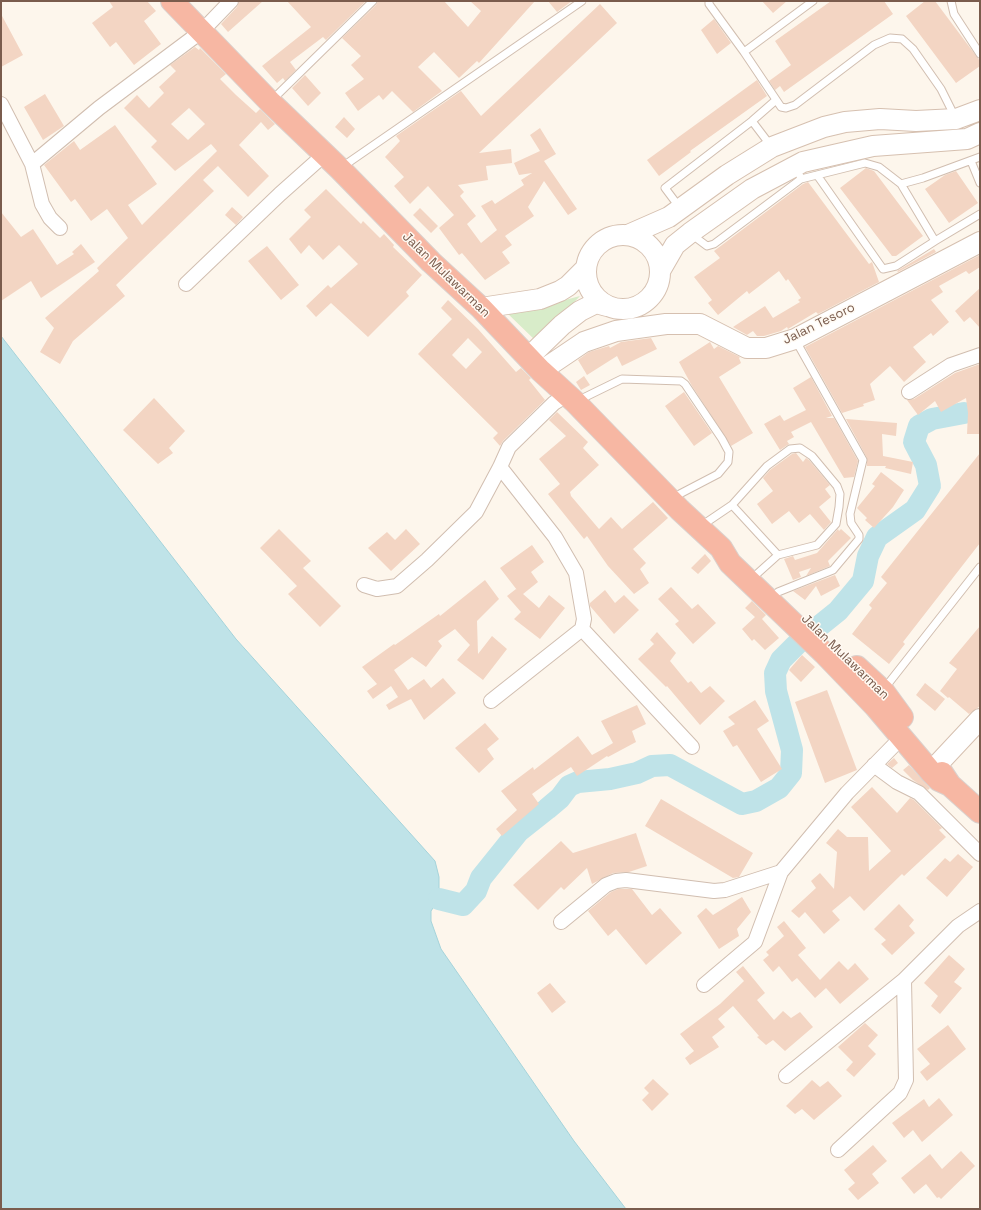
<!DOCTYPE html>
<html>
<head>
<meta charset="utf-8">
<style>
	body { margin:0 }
	#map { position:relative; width:981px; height:1210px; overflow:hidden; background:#fdf6ec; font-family:"Space Grotesk",sans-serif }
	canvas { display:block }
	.frame { position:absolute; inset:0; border:2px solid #7a5c4d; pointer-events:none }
</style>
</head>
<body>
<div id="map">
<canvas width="981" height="1210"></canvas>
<div class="frame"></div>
</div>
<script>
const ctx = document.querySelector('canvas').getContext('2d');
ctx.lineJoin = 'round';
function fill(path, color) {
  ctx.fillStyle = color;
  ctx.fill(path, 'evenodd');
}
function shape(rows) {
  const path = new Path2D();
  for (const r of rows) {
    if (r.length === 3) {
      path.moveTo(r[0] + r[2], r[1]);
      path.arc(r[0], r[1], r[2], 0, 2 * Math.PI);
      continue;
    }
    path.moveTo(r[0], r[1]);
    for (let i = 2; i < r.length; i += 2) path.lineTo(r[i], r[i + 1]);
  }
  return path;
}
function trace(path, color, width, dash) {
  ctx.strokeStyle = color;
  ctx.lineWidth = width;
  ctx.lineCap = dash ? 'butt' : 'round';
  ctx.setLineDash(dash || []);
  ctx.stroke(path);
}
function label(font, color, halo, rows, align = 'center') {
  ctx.font = font + ' "Space Grotesk",sans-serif';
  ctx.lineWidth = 3;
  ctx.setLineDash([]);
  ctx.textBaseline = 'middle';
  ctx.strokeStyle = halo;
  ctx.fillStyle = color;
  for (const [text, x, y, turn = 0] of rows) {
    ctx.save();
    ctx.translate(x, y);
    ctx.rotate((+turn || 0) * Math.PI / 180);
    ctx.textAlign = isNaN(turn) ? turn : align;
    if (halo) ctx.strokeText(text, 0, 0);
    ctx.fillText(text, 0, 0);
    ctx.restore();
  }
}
fill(shape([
	[580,296,537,342,506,312,535,308]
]), '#d8ecc9');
const water = shape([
	[1,336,236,639,435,861,439,877,439,899,431,911,431,921,441,949,574,1141,626,1209,1,1209,1,336]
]);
fill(water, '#bfe3e8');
trace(water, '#a5d3da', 1);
trace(shape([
	[439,899,463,905,476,891,481,878,518,832,547,809,560,798,569,786,578,782,610,779,637,773,652,766,670,765,742,804,756,801,779,788,791,773,792,750,776,691,775,673,781,660,797,644,838,611,863,581,868,556,877,537,915,510,930,486,926,465,914,442,919,426,932,419,964,413]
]), '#bfe3e8', 22);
fill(shape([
	[109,1,147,1,156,11,144,21,161,44,134,65,116,42,110,47,92,23,113,7],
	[239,1,263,1,228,32,221,24,237,7],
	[287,1,366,1,326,40,323,37,290,62,296,70,285,81,283,78,277,83,262,66,311,27],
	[378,1,444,1,468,27,481,11,470,1,535,1,479,63,477,61,459,78,434,52,418,67,442,91,413,112,392,91,383,100,379,95,358,111,345,93,364,79,351,65,361,56,342,38,376,5],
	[548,1,572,1,557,12],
	[762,1,787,1,773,13],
	[831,1,884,1,893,14,784,92,780,86,775,90,769,81,791,65,775,41],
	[925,1,935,1,980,61,980,66,956,83,906,16],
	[600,4,617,23,479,153,511,149,512,163,486,166,488,180,458,185,464,192,460,196,476,216,467,224,481,243,497,230,481,206,492,200,495,204,524,185,521,180,532,173,519,175,514,163,540,151,530,135,540,128,556,154,544,161,577,209,568,215,544,181,528,207,534,216,505,236,512,245,502,252,510,263,485,280,462,253,459,255,439,228,454,215,428,186,410,204,394,186,404,177,385,157,400,141,396,136,461,91,481,116],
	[1,14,23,55,1,67],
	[714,19,731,43,717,54,701,30],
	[195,47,199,50,200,48,226,74,220,79,236,95,256,113,260,109,275,124,268,130,261,122,239,145,269,176,248,197,218,166,203,180,214,191,116,285,125,296,73,341,60,364,40,352,54,328,45,318,99,271,97,268,128,238,107,209,91,221,75,199,71,202,44,165,74,141,80,150,115,125,157,184,128,205,142,225,217,151,211,144,175,171,151,147,157,141,124,108,137,95,149,108,164,93,159,87,176,71,170,65],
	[189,108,205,124,188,140,171,124],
	[305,75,321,93,308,106,292,88],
	[757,80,767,96,690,151,691,152,659,176,647,160],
	[45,94,64,126,43,140,24,107],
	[344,117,355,129,347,138,335,127],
	[866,168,874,171,923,236,896,256,892,256,840,188],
	[956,171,978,203,949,223,925,189,945,175],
	[808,182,869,264,872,262,879,282,818,314,816,312,788,329,787,327,781,331,764,336,757,336,753,331,747,335,733,327,765,306,773,318,800,302,798,300,801,298,788,279,786,281,779,271,749,294,747,291,718,315,708,303,712,300,694,277,720,258,714,251,803,184],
	[326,189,361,224,363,221,380,238,384,234,394,245,393,247,422,275,406,292,409,296,368,337,331,303,316,317,306,306,328,285,331,288,358,264,339,245,323,260,309,245,301,254,289,239,311,217,304,210],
	[232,207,243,217,236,225,225,215],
	[420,208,438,226,431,233,413,215],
	[1,212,21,237,33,229,57,265,74,254,72,252,81,244,95,262,41,298,31,281,1,301],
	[267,246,299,285,281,300,248,261],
	[934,249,936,252,898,272,897,271],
	[980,255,980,267,969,274,966,271,939,286,943,292,931,300,949,322,933,336,931,333,913,347,926,362,904,382,890,366,870,384,875,400,863,404,864,406,842,413,805,347],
	[980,288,980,328,970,317,964,322,955,311],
	[448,300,478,329,516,372,521,368,531,378,529,380,545,400,503,441,500,446,493,438,498,433,418,354,452,319,441,308],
	[468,338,482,352,466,369,452,355],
	[651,338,657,349,622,366,617,356,587,375,578,360,589,352,609,346,610,348,621,342],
	[710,342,714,349,718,346,740,357,739,358,741,363,719,377,753,433,731,446,692,386,679,362],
	[980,364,980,434,967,434,968,413,966,398,941,412,935,401,918,415,907,400,914,399,955,373],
	[584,376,590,385,581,390,576,382],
	[811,377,832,416,826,418,834,418,858,461,854,477,844,478,811,422,791,432,794,437,787,441,789,444,780,450,764,424,780,415,784,421,806,410,793,388],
	[684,392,712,433,694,446,665,406],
	[154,398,185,431,169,448,173,453,158,464,123,430],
	[557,412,588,442,583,448,599,465,570,492,571,496,599,529,611,517,622,529,653,502,668,518,633,549,646,563,640,569,649,583,634,594,608,566,587,536,584,539,548,494,560,484,539,459,566,436,549,420],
	[846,419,897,423,896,436,882,434,883,456,913,462,911,474,885,468,886,466,867,466,867,458],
	[796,453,803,462,806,458,809,460,830,485,825,489,831,497,819,507,831,522,824,530,810,514,799,523,789,511,772,524,757,504,773,491,763,478,770,470,792,454],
	[980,453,980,543,903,642,905,644,889,664,852,634,872,608,869,605,887,583,881,577],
	[881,472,904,490,893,507,874,528,865,520,867,518,857,508,875,486,872,484],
	[279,529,311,561,303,568,341,606,320,627,288,594,297,586,260,548],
	[406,529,420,544,391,571,368,548,387,532,395,540],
	[838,529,839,531,841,529,851,538,828,561,830,566,806,576,811,568,799,572,801,577,793,580,784,559,793,556,795,560,817,553],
	[532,545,544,562,531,572,538,582,523,594,539,608,549,595,565,608,540,639,514,619,521,612,507,596,516,589,517,590,500,568],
	[705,554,711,561,698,574,691,568],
	[835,575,840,586,821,596,816,586,805,600,793,591],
	[485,580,499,599,477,621,478,654,492,636,507,649,483,680,457,660,470,645,455,629,438,641,442,646,426,667,412,657,394,670,408,690,424,679,431,688,443,678,456,693,424,720,411,699,389,710,386,705,398,697,391,686,373,699,367,691,377,684,362,667,394,644,395,645,439,614,440,616],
	[671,587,692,609,698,604,716,623,693,644,675,624,679,621,658,599],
	[605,590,615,603,624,595,639,610,614,634,590,606,590,603],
	[752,601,766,615,762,619,779,638,765,650,754,639,752,641,742,629,755,617,745,608],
	[980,626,980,706,969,714,949,697,948,698,940,691,957,669,949,663],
	[657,632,676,653,670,661,688,683,691,681,701,693,710,686,725,701,700,725,667,686,666,687,638,659,654,644,650,640],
	[802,655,815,667,801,682,789,670],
	[925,683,945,699,935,711,916,695],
	[827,690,857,770,825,783,795,702],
	[755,700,769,721,757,729,782,769,761,782,737,745,733,747,723,731,735,724,728,717],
	[637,705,646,724,632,731,636,742,608,757,607,756,577,776,571,767,557,776,532,794,539,804,502,836,496,829,517,810,501,791,533,767,534,770,578,736,592,755,603,749,613,743,601,721],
	[485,723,499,739,487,749,494,759,479,773,455,748],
	[894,758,898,763,892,768,887,764],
	[909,765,930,788,928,790,913,780,903,770],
	[872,787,897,813,910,798,914,800,942,828,939,830,946,837,904,876,902,874,864,911,850,896,832,911,840,920,824,934,805,912,799,918,791,911,816,888,811,881,820,873,834,889,837,852,826,843,838,829,847,837,868,837,869,871,891,851,851,807],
	[661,799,753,853,739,877,733,878,645,826],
	[636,833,647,866,629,872,613,873,592,884,587,868,564,890,561,887,538,910,513,885,561,841,573,853],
	[958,854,973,867,947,897,926,878,945,858,950,862],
	[618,889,632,889,652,915,660,908,682,933,646,965,616,929,608,936,588,911,611,892],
	[742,897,751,912,737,929,739,936,719,949,697,916,706,908,713,915],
	[899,904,914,920,909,926,915,933,892,955,881,944,886,940,874,929],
	[784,921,806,948,798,955,820,980,839,961,848,970,855,963,869,979,840,1004,826,988,815,998,797,978,792,982,779,966,773,972,763,960,769,955,766,952,784,936,777,927],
	[949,955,965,969,954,982,962,988,940,1014,931,1006,938,996,924,983],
	[743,966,765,993,757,1000,774,1020,783,1011,791,1018,800,1012,813,1027,785,1051,773,1040,766,1045,757,1037,759,1036,733,1006,718,1019,725,1027,712,1037,719,1047,690,1065,685,1058,694,1051,680,1034,720,1004,744,981,736,972],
	[550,983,566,1002,552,1013,537,993],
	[865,1023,878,1035,868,1046,876,1054,854,1077,846,1070,853,1062,838,1047],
	[948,1025,966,1049,927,1081,920,1072,930,1064,917,1049],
	[653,1079,669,1094,652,1111,642,1100,649,1093,644,1088],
	[812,1080,820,1087,828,1081,842,1096,814,1120,802,1109,795,1114,786,1106],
	[939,1098,953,1115,922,1142,913,1130,904,1138,892,1123,924,1099,929,1107],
	[873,1145,887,1161,872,1174,879,1183,858,1200,848,1189,855,1183,844,1170],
	[961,1151,975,1166,941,1199,939,1197,937,1198,926,1184,914,1194,901,1178,930,1154,942,1169]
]), '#f3d5c3');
const lane = shape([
	[709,1,709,4,744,52,813,1],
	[951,1,954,14,980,54],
	[744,52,781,107,786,108,795,105,874,45,890,38,902,39,913,49,941,89,955,117],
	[272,100,373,1],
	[752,121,771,146],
	[971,161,980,183],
	[342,167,582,1],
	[817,175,883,269,896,266,935,241,901,184],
	[801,179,865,163,879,167,901,184,923,178,980,157],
	[680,208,665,188,752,121,776,100],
	[691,234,707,246,714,244,801,179,800,176],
	[935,241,980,214],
	[577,401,622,379,681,381,685,384,722,439,729,452,728,462,718,474,672,498],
	[732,505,767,466,790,449,800,448,812,456,837,486,840,494,839,507,836,524,817,545,778,555],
	[701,526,732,505,778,555,758,573],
	[778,592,833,570,859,539,859,535,851,523,850,514,863,460,796,341],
	[884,689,980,567]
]);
const street = shape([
	[1,104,32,164,99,108,202,31,231,1],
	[32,164,42,204,50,218,60,228],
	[186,284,280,194,325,154],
	[909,392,951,365,980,355],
	[364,585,377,589,397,586,427,560,476,512,500,467,509,447,554,403,567,395],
	[582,629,692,747],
	[491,701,582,629,584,619,576,573,555,537,500,467],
	[874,765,897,782,919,793,980,854],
	[561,922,606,885,616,881,626,880,714,891,725,890,781,872,847,793,902,737],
	[704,985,755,942,781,872],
	[786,1076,904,980],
	[838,1150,900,1093,906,1080,904,980,958,926,980,911]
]);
const secondary = shape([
	[628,235,669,217,727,175,772,147,824,127,845,122,880,119,916,121,956,119,980,110],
	[623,272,37],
	[660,271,675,245,690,233,752,189,803,162,873,146,967,139,980,133],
	[481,308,540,299,560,291,568,286,586,268],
	[528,358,562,325,580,311,596,303,607,306],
	[541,371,584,342,616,331,666,324,700,324,747,348,766,348,795,339,980,242],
	[937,765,980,719]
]);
const highway = shape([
	[172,1,270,102,340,169,431,262,481,308,541,371,575,402,680,510,721,548,730,563,824,653,875,706,931,772,939,780,950,785],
	[857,667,883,691,902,717],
	[942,773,950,785,980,812]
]);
trace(lane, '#d1beb0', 9);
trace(street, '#d1beb0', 16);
trace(secondary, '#d6c0b0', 22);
trace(highway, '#dad1cd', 24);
trace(lane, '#fff', 7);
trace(street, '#fff', 14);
trace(secondary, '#fff', 20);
trace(highway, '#f7b7a3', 22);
label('13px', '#7a5c4d', '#fffaf3', [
	["Jalan Mulawarman",446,275,44],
	["Jalan Tesoro",819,324,-26],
	["Jalan Mulawarman",845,657,44]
]);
</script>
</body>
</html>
